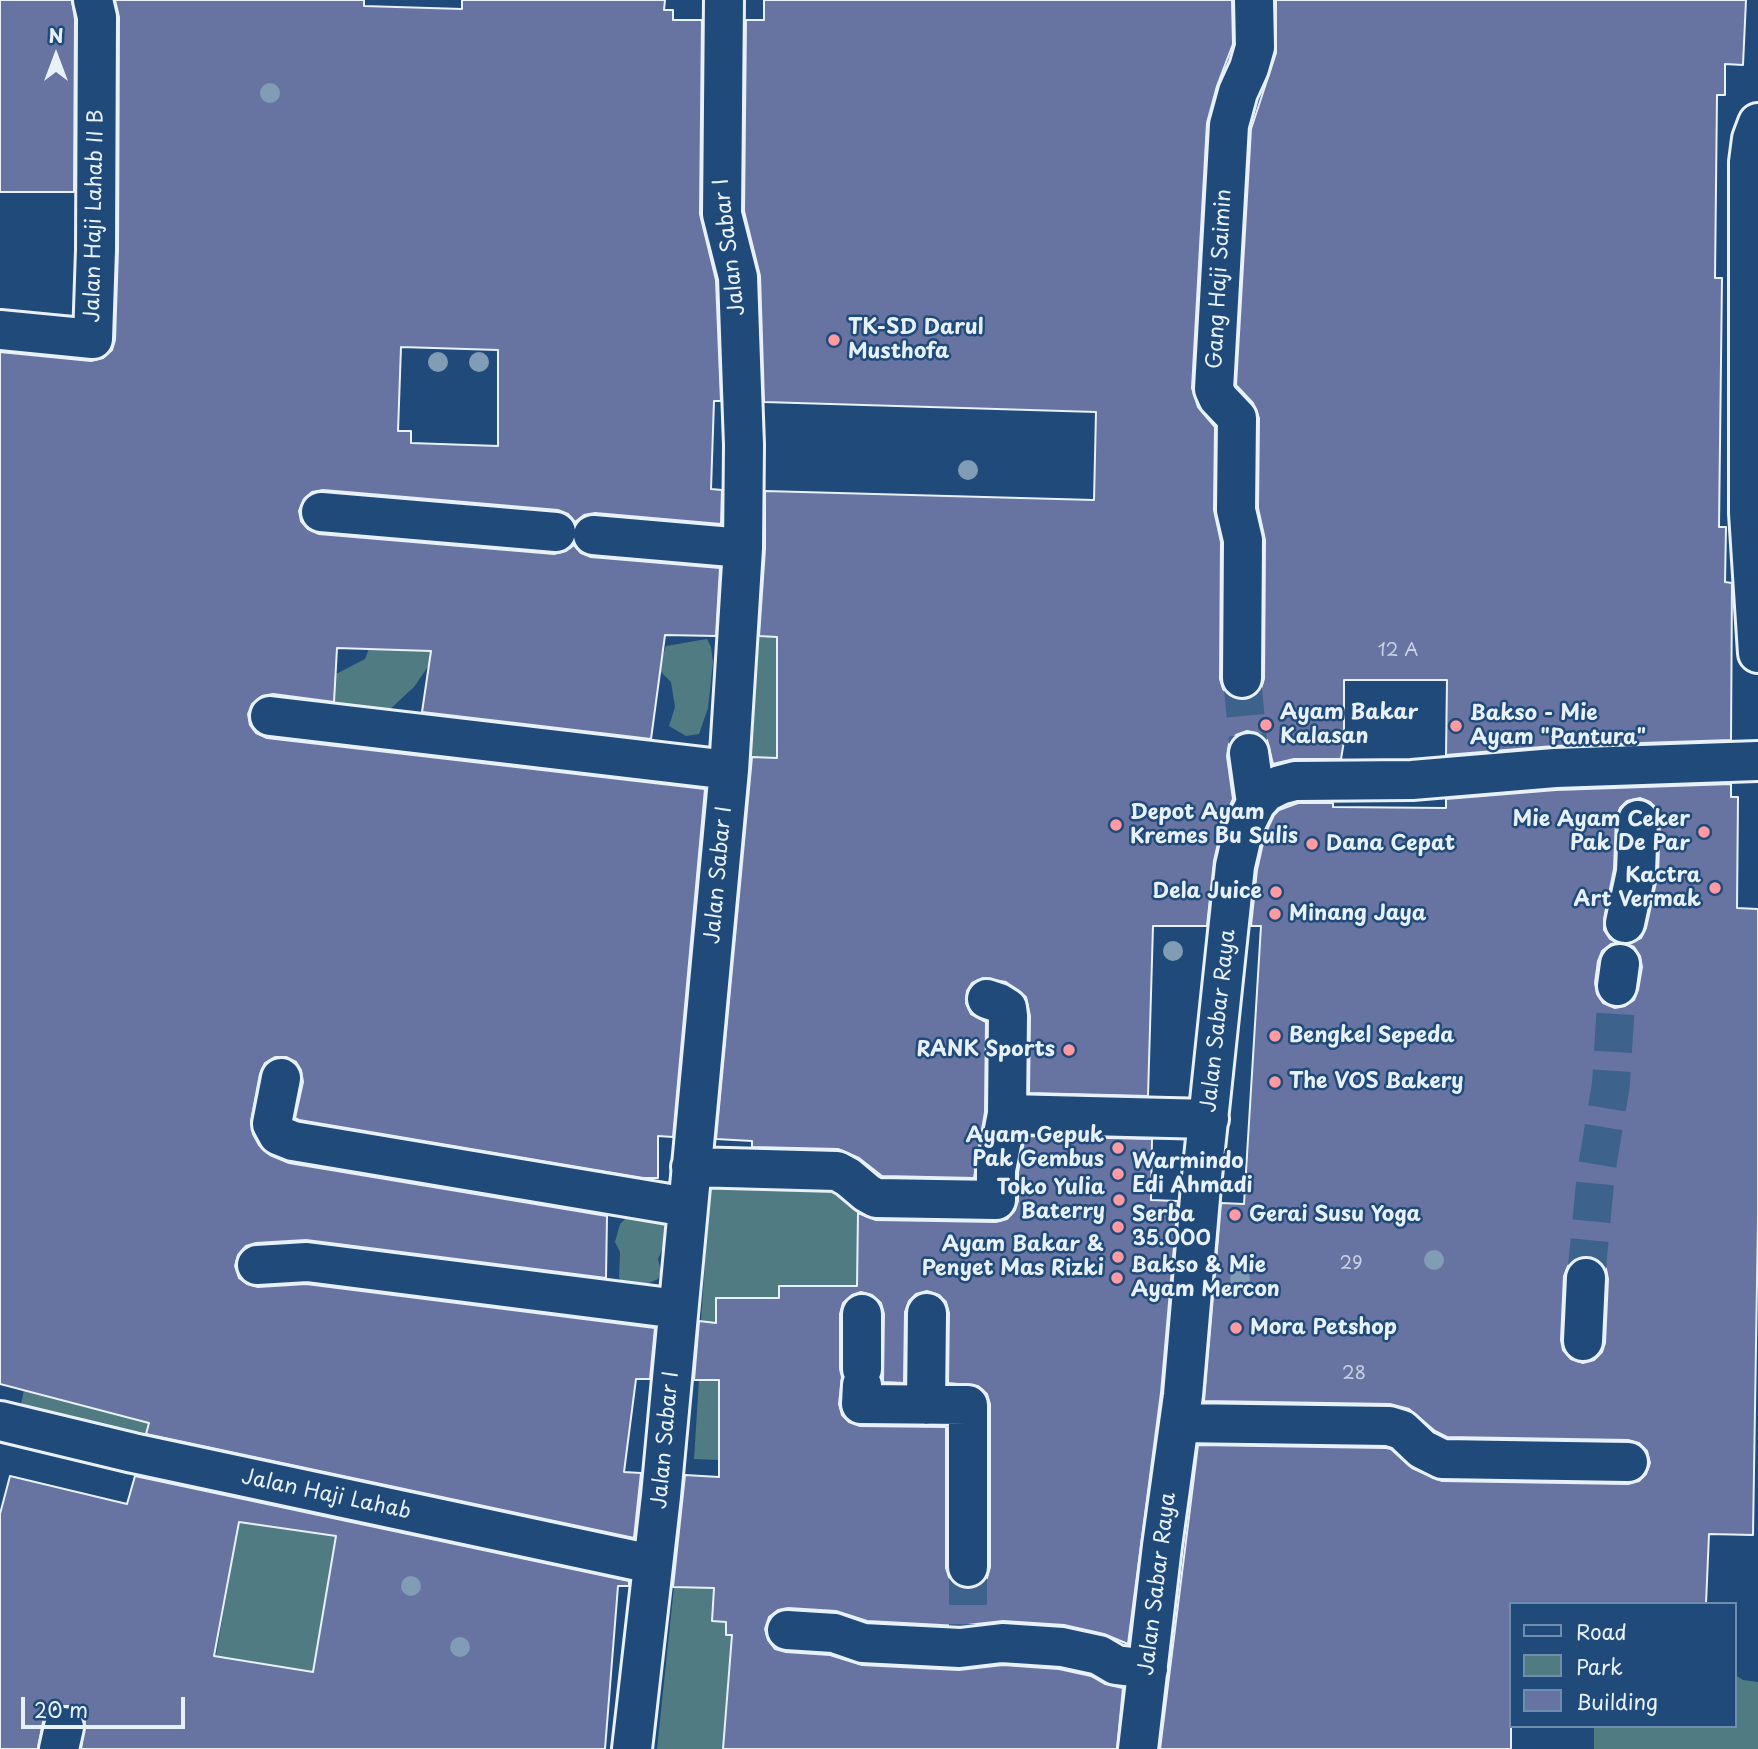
<!DOCTYPE html>
<html>
<head>
<meta charset="utf-8">
<style>
	body { margin:0 }
	#map { position:relative; width:1758px; height:1749px; overflow:hidden; background:#1f4a7a; font-family:"Playpen Sans",sans-serif }
	canvas { display:block }
	.legend { position:absolute; left:1509px; top:1602px; width:228px; height:126px; box-sizing:border-box; background:#1f4a7a; border:2px solid #6f8dac; margin:0; padding:9px 12px; list-style:none; font-size:21px; color:#e8f1f8 }
	.legend li { display:flex; align-items:center; gap:14px; height:35px }
	.legend b { width:35px; border:2px solid #6f8dac }
	.north { position:absolute; left:21px; top:21px; width:70px; height:70px; -webkit-text-stroke:5px #1f4a7a; paint-order:stroke; rotate:0deg; font-size:19px; font-weight:700; line-height:28px; text-align:center; color:#e8f1f8 }
	.north::after { content:''; display:block; margin:auto; width:24px; height:32px; background:#e8f1f8; clip-path:polygon(50% 0,100% 100%,50% 72%,0 100%) }
	.scale { position:absolute; left:21px; top:1697px; width:164px; height:32px; box-sizing:border-box; border:4px solid #e8f1f8; border-top:0; padding-left:9px; font-size:21px; line-height:24px; white-space:nowrap; color:#e8f1f8; -webkit-text-stroke:5px #1f4a7a; paint-order:stroke }
</style>
</head>
<body>
<div id="map">
<canvas width="1758" height="1749"></canvas>
<ul class="legend">
<li><b style="height:9px;background:#1f4a7a"></b>Road</li>
<li><b style="height:19px;background:#517b83"></b>Park</li>
<li><b style="height:19px;background:#6774a1"></b>Building</li>
</ul>
<div class="north">N</div>
<div class="scale">20 m</div>
</div>
<script>
const ctx = document.querySelector('canvas').getContext('2d');
ctx.lineJoin = 'round';
function fill(path, color) {
  ctx.fillStyle = color;
  ctx.fill(path, 'evenodd');
}
function shape(rows) {
  const path = new Path2D();
  for (const r of rows) {
    path.moveTo(r[0], r[1]);
    for (let i = 2; i < r.length; i += 2) path.lineTo(r[i], r[i + 1]);
  }
  return path;
}
function trace(path, color, width, dash) {
  ctx.strokeStyle = color;
  ctx.lineWidth = width;
  ctx.lineCap = dash ? 'butt' : 'round';
  ctx.setLineDash(dash || []);
  ctx.stroke(path);
}
function label(font, color, halo, rows, align = 'center') {
  ctx.font = font + ' "Playpen Sans",sans-serif';
  ctx.lineWidth = 5;
  ctx.setLineDash([]);
  ctx.textBaseline = 'middle';
  ctx.strokeStyle = halo;
  ctx.fillStyle = color;
  for (const [text, x, y, turn = 0] of rows) {
    ctx.save();
    ctx.translate(x, y);
    ctx.rotate((+turn || 0) * Math.PI / 180);
    ctx.textAlign = isNaN(turn) ? turn : align;
    if (halo) ctx.strokeText(text, 0, 0);
    ctx.fillText(text, 0, 0);
    ctx.restore();
  }
}
fill(shape([
	[760,588,778,588,844,759,749,757],
	[464,614,414,687,388,711,339,708,314,700,318,679,338,673,365,659,381,617],
	[707,639,711,647,713,662,708,708,699,734,686,736,669,726,675,707,671,682,661,672,661,661,666,646],
	[711,1178,846,1181,858,1205,857,1287,869,1288,869,1311,858,1327,838,1327,839,1286,780,1286,779,1313,716,1299,716,1333,700,1334],
	[640,1209,667,1220,668,1235,658,1259,661,1272,658,1279,625,1293,619,1277,620,1252,615,1242,620,1224,627,1217],
	[699,1380,780,1381,719,1460,694,1459],
	[24,1390,153,1408,143,1445,19,1414],
	[239,1521,336,1536,313,1672,216,1656],
	[705,1573,722,1599,713,1599,712,1621,726,1622,726,1635,746,1635,729,1666,723,1749,657,1749,674,1587,704,1588],
	[1735,1675,1743,1680,1758,1682,1758,1749,1594,1749,1594,1726,1735,1726]
]), '#517b83');
const building = shape([
	[0,0,72,0,75,19,74,192,0,192,0,0],
	[115,0,364,0,364,6,462,9,462,0,665,0,664,10,673,10,673,20,702,20,700,214,716,280,721,401,714,401,711,489,722,490,721,524,595,513,584,515,575,522,568,514,558,510,323,490,312,492,304,499,299,511,301,521,308,529,319,534,554,554,566,551,574,545,581,553,591,557,720,568,716,636,665,635,651,739,422,712,431,651,337,648,334,702,273,694,262,696,252,704,248,714,250,725,256,733,267,738,705,789,673,1137,658,1136,658,1178,643,1178,299,1120,295,1118,303,1082,301,1070,296,1062,286,1057,275,1057,265,1063,260,1074,251,1121,253,1134,259,1145,270,1155,289,1163,607,1216,606,1278,306,1240,256,1243,246,1246,238,1255,235,1266,239,1278,247,1284,258,1287,306,1284,655,1328,650,1379,636,1379,624,1472,641,1473,634,1538,146,1434,149,1423,0,1384,0,352,91,361,103,358,112,350,115,340,118,250,119,17,115,0],
	[401,347,498,350,498,446,411,443,411,431,398,431,401,347],
	[764,0,1232,0,1233,44,1217,86,1207,123,1192,388,1198,407,1215,427,1214,510,1221,542,1220,679,1223,689,1230,696,1243,700,1253,697,1261,688,1264,679,1265,540,1258,508,1259,418,1253,403,1236,385,1251,129,1276,53,1276,0,1746,0,1743,65,1725,64,1725,95,1717,95,1715,278,1722,278,1719,527,1726,527,1725,582,1732,583,1731,740,1554,746,1446,755,1447,680,1344,680,1344,741,1341,759,1294,759,1273,764,1267,740,1257,733,1247,731,1236,735,1229,744,1227,756,1233,799,1223,822,1214,861,1207,926,1153,926,1148,1096,1029,1093,1030,1016,1026,997,1006,982,983,978,972,983,967,991,966,1003,971,1014,986,1022,985,1112,974,1178,882,1176,859,1158,838,1149,752,1147,752,1141,716,1139,752,757,777,758,777,637,759,636,765,549,765,491,1094,500,1096,412,764,402,760,276,744,211,746,20,764,20,764,0],
	[1731,784,1731,797,1738,797,1737,908,1758,909,1758,1220,1753,1535,1709,1534,1706,1604,1511,1604,1511,1749,1160,1749,1198,1445,1386,1448,1391,1449,1412,1468,1442,1481,1628,1484,1639,1481,1646,1474,1650,1463,1647,1451,1639,1443,1628,1440,1447,1437,1435,1431,1409,1409,1390,1404,1204,1401,1221,1203,1244,1204,1261,926,1251,926,1257,870,1265,834,1274,815,1279,810,1298,803,1333,803,1333,807,1446,808,1446,799,1556,790,1731,784],
	[1640,798,1650,802,1658,810,1660,821,1658,873,1646,928,1641,938,1627,944,1634,947,1640,956,1642,967,1638,990,1634,1000,1625,1006,1615,1008,1603,1003,1597,994,1595,983,1598,961,1602,951,1611,944,1617,943,1610,939,1604,930,1604,919,1614,869,1616,818,1620,808,1627,801,1640,798],
	[1586,1256,1598,1260,1606,1269,1608,1279,1605,1343,1602,1352,1594,1360,1583,1363,1571,1359,1563,1350,1561,1340,1564,1276,1568,1266,1577,1258,1586,1256],
	[1025,1136,1152,1139,1151,1200,1178,1201,1161,1393,1128,1644,1104,1634,1064,1625,1003,1621,959,1626,867,1621,836,1611,788,1608,778,1610,769,1617,765,1629,768,1640,775,1649,786,1652,830,1655,862,1665,959,1670,1003,1665,1059,1669,1091,1676,1105,1684,1123,1688,1117,1749,723,1749,732,1635,726,1635,726,1622,712,1621,714,1588,673,1587,685,1475,719,1477,719,1380,694,1380,699,1321,716,1323,716,1298,779,1298,779,1286,857,1286,858,1213,876,1220,996,1222,1007,1219,1015,1210,1018,1201,1018,1172,1025,1136],
	[927,1291,939,1295,946,1302,949,1313,948,1383,978,1386,987,1394,990,1404,990,1567,987,1578,979,1586,969,1589,957,1586,949,1577,946,1568,946,1427,860,1426,849,1422,842,1415,839,1404,842,1377,840,1369,840,1314,843,1303,852,1295,861,1292,872,1295,881,1303,884,1314,883,1382,904,1383,905,1312,909,1301,916,1294,927,1291],
	[10,1476,127,1504,135,1476,629,1581,629,1586,618,1586,605,1749,81,1749,85,1721,78,1711,68,1706,57,1706,48,1713,43,1722,38,1749,0,1749,0,1514,10,1476],
	[239,1522,336,1536,313,1672,214,1656,239,1522]
]);
fill(building, '#6774a1');
trace(building, '#e8f1f8', 2);
trace(shape([
	[1242,678,1249,753],
	[1586,1278,1596,1173,1611,1084,1617,986],
	[968,1567,968,1637]
]), '#3d638d', 38, [38, 19]);
const minor = shape([
	[1758,123,1752,139,1749,162,1749,513,1758,653],
	[0,330,93,339,96,250,97,17,93,0],
	[321,512,556,532],
	[593,535,743,548],
	[1242,678,1243,540,1236,510,1237,418,1218,398,1214,389,1229,125,1238,92,1249,68,1255,47,1254,0],
	[270,716,729,770],
	[1249,753,1256,803],
	[1625,923,1636,872,1638,820],
	[1617,986,1620,964],
	[281,1078,272,1124,278,1135,293,1141,687,1207],
	[1007,1114,1209,1119],
	[691,1167,837,1171,848,1177,867,1193,876,1198,996,1200,996,1170,1007,1114,1008,1016,1007,1008,999,1003,987,999],
	[257,1265,307,1262,678,1309],
	[862,1314,862,1369],
	[1583,1341,1586,1278],
	[862,1385,861,1404,968,1405,968,1567],
	[926,1405,927,1313],
	[0,1421,133,1453,652,1564],
	[1179,1423,1389,1426,1402,1430,1422,1449,1442,1459,1628,1462],
	[787,1630,834,1633,863,1643,960,1648,1002,1643,1062,1647,1099,1655,1116,1665,1148,1669],
	[59,1749,64,1727],
	[632,1749,661,1496,694,1144,729,770,743,548,744,445,738,277,722,214,724,0],
	[1138,1749,1162,1546,1183,1395,1201,1186,1235,866,1244,827,1256,803,1266,792,1280,785,1295,781,1412,780,1555,768,1758,761]
]);
trace(minor, '#e8f1f8', 44);
trace(minor, '#1f4a7a', 38);
ctx.fillStyle = '#819cb5';
for (const [x, y] of [
	[270,93],
	[438,362],
	[479,362],
	[968,470],
	[1173,951],
	[1434,1260],
	[1240,1279],
	[411,1586],
	[460,1647]
]) {
  ctx.beginPath();
  ctx.arc(x, y, 10, 0, 2 * Math.PI);
  ctx.fill();
}
for (const [x, y, r, color] of [
	[834,340,7,"#ff9aa2"],
	[1266,725,7,"#ff9aa2"],
	[1456,726,7,"#ff9aa2"],
	[1116,825,7,"#ff9aa2"],
	[1704,832,7,"#ff9aa2"],
	[1312,844,7,"#ff9aa2"],
	[1715,888,7,"#ff9aa2"],
	[1276,892,7,"#ff9aa2"],
	[1275,914,7,"#ff9aa2"],
	[1275,1036,7,"#ff9aa2"],
	[1069,1050,7,"#ff9aa2"],
	[1275,1082,7,"#ff9aa2"],
	[1118,1148,7,"#ff9aa2"],
	[1118,1174,7,"#ff9aa2"],
	[1119,1200,7,"#ff9aa2"],
	[1235,1215,7,"#ff9aa2"],
	[1118,1227,7,"#ff9aa2"],
	[1118,1257,7,"#ff9aa2"],
	[1117,1278,7,"#ff9aa2"],
	[1236,1328,7,"#ff9aa2"]
]) {
  const dot = new Path2D();
  dot.arc(x, y, r, 0, 2 * Math.PI);
  ctx.fillStyle = color;
  ctx.fill(dot);
  trace(dot, '#1f4a7a', 2.5);
}
label('18px', '#c8d2e2', null, [
	["12 A",1398,651],
	["29",1351,1264],
	["28",1354,1374]
]);
label('21px', '#e8f1f8', '#1f4a7a', [
	["Jalan Haji Lahab II B",95,216,-89],
	["Jalan Sabar I",730,247,-97],
	["Gang Haji Saimin",1220,279,-87],
	["Jalan Sabar I",719,875,-85],
	["Jalan Sabar Raya",1219,1021,-84],
	["Jalan Sabar I",666,1440,-85],
	["Jalan Haji Lahab",326,1495,12],
	["Jalan Sabar Raya",1158,1584,-83]
]);
label('bold 21px', '#e8f1f8', '#1f4a7a', [
	["TK-SD Darul",848,328],
	["Musthofa",848,352],
	["Ayam Bakar",1280,713],
	["Kalasan",1280,737],
	["Bakso - Mie",1470,714],
	["Ayam \"Pantura\"",1470,738],
	["Depot Ayam",1130,813],
	["Kremes Bu Sulis",1130,837],
	["Mie Ayam Ceker",1690,820,"right"],
	["Pak De Par",1690,844,"right"],
	["Dana Cepat",1326,844],
	["Kactra",1701,876,"right"],
	["Art Vermak",1701,900,"right"],
	["Dela Juice",1262,892,"right"],
	["Minang Jaya",1289,914],
	["Bengkel Sepeda",1289,1036],
	["RANK Sports",1055,1050,"right"],
	["The VOS Bakery",1289,1082],
	["Ayam Gepuk",1104,1136,"right"],
	["Pak Gembus",1104,1160,"right"],
	["Warmindo",1132,1162],
	["Edi Ahmadi",1132,1186],
	["Toko Yulia",1105,1188,"right"],
	["Baterry",1105,1212,"right"],
	["Serba",1132,1215],
	["35.000",1132,1239],
	["Gerai Susu Yoga",1249,1215],
	["Ayam Bakar &",1104,1245,"right"],
	["Penyet Mas Rizki",1104,1269,"right"],
	["Bakso & Mie",1131,1266],
	["Ayam Mercon",1131,1290],
	["Mora Petshop",1250,1328]
], 'left');
</script>
</body>
</html>
